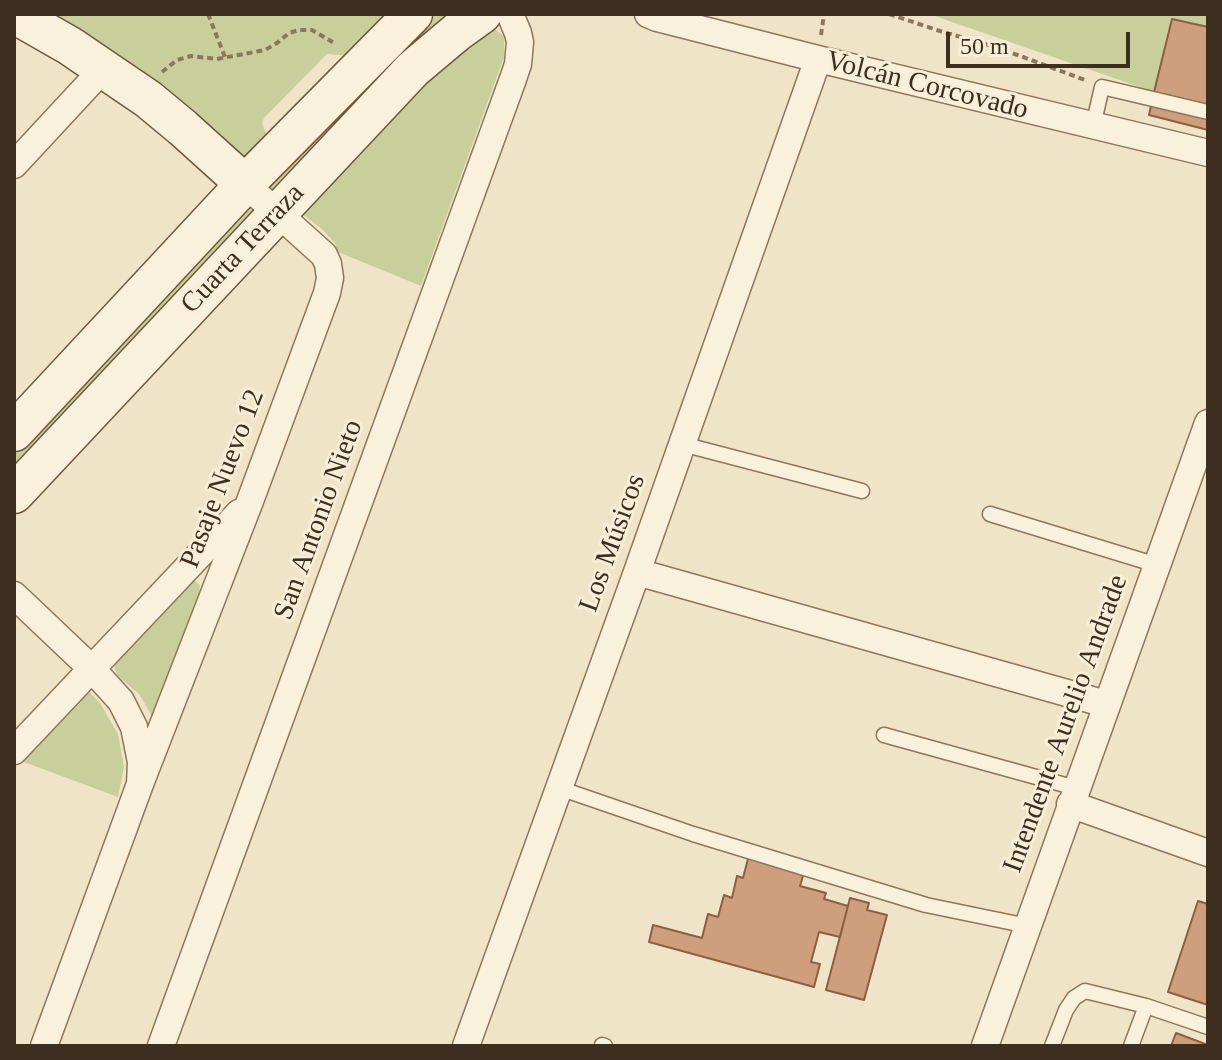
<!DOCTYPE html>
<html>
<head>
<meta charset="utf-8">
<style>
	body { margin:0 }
	#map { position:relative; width:1222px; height:1060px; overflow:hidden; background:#f0e4c8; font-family:Georgia,serif }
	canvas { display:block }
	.frame { position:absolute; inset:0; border:16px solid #3d2e20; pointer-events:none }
	.scale { position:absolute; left:946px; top:32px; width:184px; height:36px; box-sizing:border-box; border:4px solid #3d2e20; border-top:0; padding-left:10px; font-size:24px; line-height:28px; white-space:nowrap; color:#3d2e20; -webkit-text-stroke:6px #f7eed8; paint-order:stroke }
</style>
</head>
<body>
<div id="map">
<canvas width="1222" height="1060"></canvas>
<div class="frame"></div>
<div class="scale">50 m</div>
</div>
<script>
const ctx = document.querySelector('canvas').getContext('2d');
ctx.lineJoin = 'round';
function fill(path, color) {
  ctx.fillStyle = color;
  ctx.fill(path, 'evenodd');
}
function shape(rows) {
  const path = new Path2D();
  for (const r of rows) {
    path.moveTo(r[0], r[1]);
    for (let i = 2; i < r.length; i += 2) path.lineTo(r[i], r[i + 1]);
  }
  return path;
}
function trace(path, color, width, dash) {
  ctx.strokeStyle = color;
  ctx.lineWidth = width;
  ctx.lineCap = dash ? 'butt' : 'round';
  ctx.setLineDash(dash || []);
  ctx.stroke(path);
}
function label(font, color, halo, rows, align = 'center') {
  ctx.font = font + ' Georgia,serif';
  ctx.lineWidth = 6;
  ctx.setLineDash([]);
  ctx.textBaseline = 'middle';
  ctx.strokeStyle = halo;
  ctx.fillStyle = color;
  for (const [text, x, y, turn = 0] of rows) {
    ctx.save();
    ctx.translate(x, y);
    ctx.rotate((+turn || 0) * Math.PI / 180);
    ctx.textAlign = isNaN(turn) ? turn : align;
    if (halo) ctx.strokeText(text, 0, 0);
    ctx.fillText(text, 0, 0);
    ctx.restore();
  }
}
fill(shape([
	[40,14,394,14,350,56,327,54,264,118,262,124,267,135,247,160,238,158],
	[437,14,460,14,272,192,267,186,416,30],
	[929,14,1208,14,1208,27,1172,19,1154,92],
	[493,28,504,36,504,57,421,286,338,252,335,243,322,229,297,210,416,82],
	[245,206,250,207,254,212,14,478,14,453],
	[195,581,200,585,199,594,156,714,152,716,139,694,119,677,115,670,115,665,190,583],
	[85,688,100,703,118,734,124,767,118,797,16,759]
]), '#c9cf9b');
const building = shape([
	[1172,19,1208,27,1208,105,1154,92,1172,19],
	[1154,92,1208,105,1208,130,1149,115,1154,92],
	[749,855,805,869,800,886,826,893,824,899,848,906,840,937,819,932,811,962,820,964,814,987,649,942,653,925,702,938,708,914,718,917,724,895,732,898,737,876,743,878,749,855],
	[850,898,869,903,867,910,887,915,864,1000,826,990,850,898],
	[1198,901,1208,904,1208,1005,1168,992,1198,901],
	[1176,1033,1208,1045,1208,1046,1171,1046,1176,1033]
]);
fill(building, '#cf9f7d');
trace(building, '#8d5f41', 2);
const lane = shape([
	[1093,126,1102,87,1208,112],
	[682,444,862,491],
	[990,514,1157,565],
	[884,735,1076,788],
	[559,788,693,834,926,905,1028,926],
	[602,1045,605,1046],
	[1052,1046,1066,1010,1074,998,1085,991,1146,1006,1208,1027],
	[1131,1046,1146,1006]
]);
const street = shape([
	[648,14,657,18,818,59,1208,153],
	[14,165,104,68],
	[637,572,1106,704],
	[14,595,92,669,121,701,134,727,141,762,140,784,44,1046],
	[14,751,239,513],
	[140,784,250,501,327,293,330,278,328,264,324,255,245,184],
	[1070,804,1208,853],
	[161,1046,513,79,518,64,520,42,518,33,510,14],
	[466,1046,637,572,818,59],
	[985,1046,1208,423]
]);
const secondary = shape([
	[14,14,70,46,148,99,183,128,245,184],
	[14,432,245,184,413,14],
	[14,494,413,69,457,32,482,14]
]);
trace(lane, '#8d765c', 17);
trace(street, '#8d765c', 29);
trace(secondary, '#6f573f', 41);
trace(shape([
	[208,14,225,57],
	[889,14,940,31,996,47,1085,80],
	[821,35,824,14],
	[162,72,177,60,191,56,217,59,265,50,277,43,289,33,299,30,312,30,336,44]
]), '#8d765c', 4, [6, 4]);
trace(lane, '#faf1dc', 14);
trace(street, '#faf1dc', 26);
trace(secondary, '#faf1dc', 38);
label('28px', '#3d2e20', '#f7eed8', [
	["Volcán Corcovado",927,86,14],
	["Cuarta Terraza",243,249,-47],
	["Pasaje Nuevo 12",223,479,-69],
	["San Antonio Nieto",319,520,-70],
	["Los Músicos",613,543,-70],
	["Intendente Aurelio Andrade",1066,724,-70]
]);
</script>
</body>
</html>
